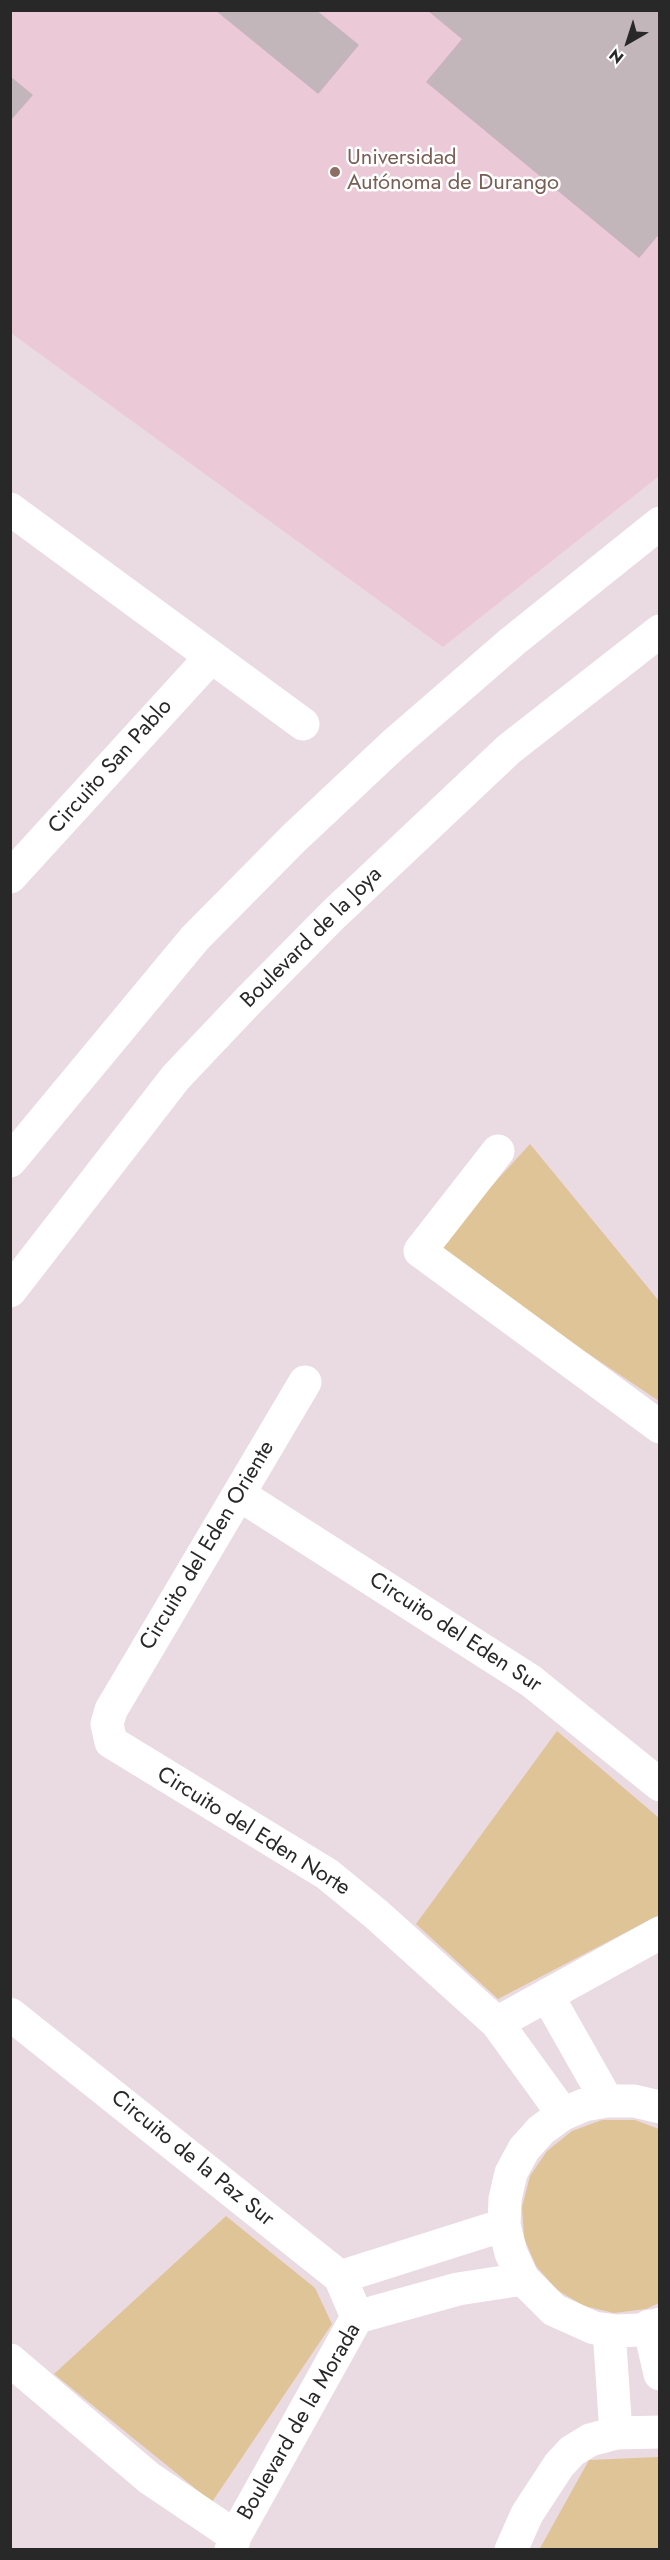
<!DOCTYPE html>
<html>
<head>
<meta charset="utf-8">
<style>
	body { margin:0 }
	#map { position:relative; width:670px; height:2560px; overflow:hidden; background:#eadae1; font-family:Jost,sans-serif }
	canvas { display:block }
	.frame { position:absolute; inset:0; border:12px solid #282828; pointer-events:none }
	.north { position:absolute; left:598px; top:12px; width:60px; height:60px; -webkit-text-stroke:4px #fff; paint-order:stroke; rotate:219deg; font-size:16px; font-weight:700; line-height:24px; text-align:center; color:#282828 }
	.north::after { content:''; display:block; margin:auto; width:21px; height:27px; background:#282828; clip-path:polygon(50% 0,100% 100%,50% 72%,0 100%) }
</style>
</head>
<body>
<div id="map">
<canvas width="670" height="2560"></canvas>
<div class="frame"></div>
<div class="north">N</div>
</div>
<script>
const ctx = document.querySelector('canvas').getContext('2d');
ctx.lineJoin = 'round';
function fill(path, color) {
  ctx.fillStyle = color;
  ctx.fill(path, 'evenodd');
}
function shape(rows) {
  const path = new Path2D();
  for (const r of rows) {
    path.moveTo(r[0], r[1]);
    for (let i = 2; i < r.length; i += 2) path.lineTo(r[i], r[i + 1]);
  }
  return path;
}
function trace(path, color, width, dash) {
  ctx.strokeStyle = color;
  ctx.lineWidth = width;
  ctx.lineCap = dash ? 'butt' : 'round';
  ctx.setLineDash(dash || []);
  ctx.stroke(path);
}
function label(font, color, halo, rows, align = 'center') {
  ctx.font = font + ' Jost,sans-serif';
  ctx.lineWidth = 5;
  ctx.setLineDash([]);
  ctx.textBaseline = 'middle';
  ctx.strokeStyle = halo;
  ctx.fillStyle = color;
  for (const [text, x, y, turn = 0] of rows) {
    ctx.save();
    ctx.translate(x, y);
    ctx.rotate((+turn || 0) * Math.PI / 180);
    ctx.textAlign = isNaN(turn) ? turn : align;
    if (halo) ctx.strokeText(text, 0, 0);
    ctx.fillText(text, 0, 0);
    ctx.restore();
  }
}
fill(shape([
	[11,11,659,11,659,476,443,647,11,333]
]), '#ebc9d6');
fill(shape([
	[530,1144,659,1301,659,1401,433,1250],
	[557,1731,659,1818,659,1915,498,1999,416,1924],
	[602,2120,635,2120,659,2129,659,2303,646,2309,614,2313,584,2306,557,2290,536,2266,524,2238,522,2207,530,2176,547,2151,572,2131],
	[226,2216,315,2288,332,2324,212,2502,54,2374],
	[659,2457,659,2549,539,2550,589,2460]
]), '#dfc498');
const building = shape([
	[216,10,315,10,358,45,318,93,216,10],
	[428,10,660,10,660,232,639,257,427,82,463,39,428,10],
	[10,77,32,95,10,120,10,77]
]);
fill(building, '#c2b6bb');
trace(building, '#c5b4bb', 1.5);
trace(shape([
	[10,509,303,724],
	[10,877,211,657],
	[498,1151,420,1251,660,1427],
	[10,1161,195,938,294,838,393,745,513,641,660,523],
	[10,1291,176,1077,249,1000,333,915,509,749,660,631],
	[305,1382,111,1710,107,1724,111,1742,327,1874,376,1914,497,2023,563,2114],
	[240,1495,531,1681,660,1785],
	[547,1995,607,2101],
	[10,2014,340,2277,357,2317],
	[497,2023,660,1933],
	[660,2107,634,2101,607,2101,584,2105,563,2114,541,2130,524,2149,511,2173,505,2199,504,2225,511,2253,523,2279,554,2310,594,2328,617,2331,639,2330,660,2324],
	[340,2277,504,2225],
	[649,2326,660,2374],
	[609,2330,616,2433],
	[10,2360,149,2478,235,2536],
	[231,2550,235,2536,357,2317,458,2289,523,2279],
	[511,2550,527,2514,559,2465,572,2451,590,2440,616,2433,660,2432]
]), '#fff', 33);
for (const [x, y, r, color] of [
	[335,172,6,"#8d6e63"]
]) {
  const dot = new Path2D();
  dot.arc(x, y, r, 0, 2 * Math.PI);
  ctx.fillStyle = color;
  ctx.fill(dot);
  trace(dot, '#fff', 2);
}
label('22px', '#785e54', '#fff', [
	["Universidad",347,159],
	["Autónoma de Durango",347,184]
], 'left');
label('22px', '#282828', '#fff', [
	["Circuito San Pablo",111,767,-48],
	["Boulevard de la Joya",312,938,-45],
	["Circuito del Eden Oriente",208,1546,-59],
	["Circuito del Eden Sur",455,1633,33],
	["Circuito del Eden Norte",253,1832,32],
	["Circuito de la Paz Sur",192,2159,39],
	["Boulevard de la Morada",300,2422,-60]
]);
</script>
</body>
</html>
